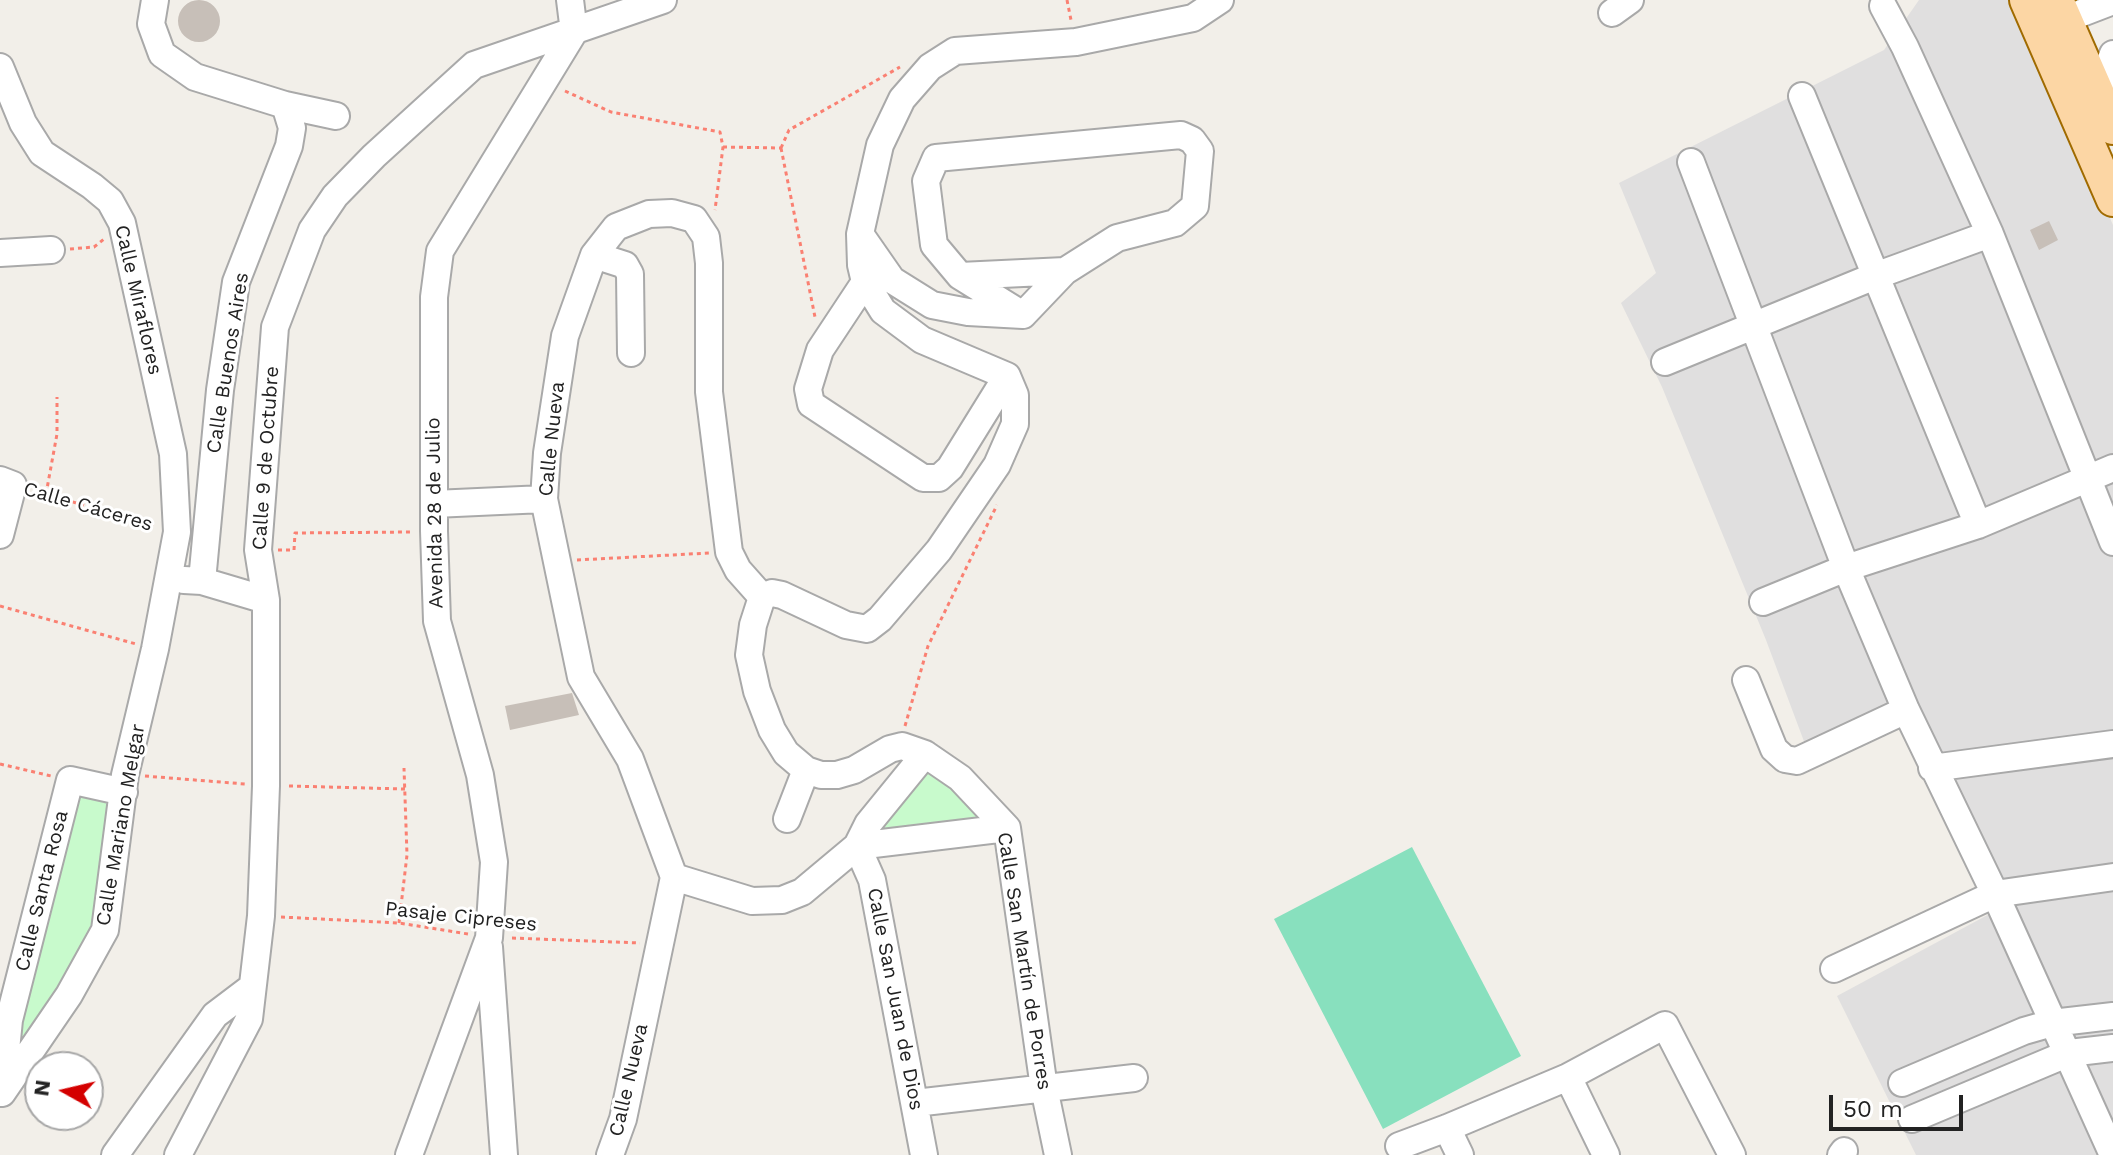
<!DOCTYPE html>
<html>
<head>
<meta charset="utf-8">
<style>
	body { margin:0 }
	#map { position:relative; width:2113px; height:1155px; overflow:hidden; background:#f2efe9; font-family:"Work Sans",sans-serif }
	canvas { display:block }
	.north { position:absolute; left:24px; top:1051px; width:80px; height:80px; box-sizing:border-box; background:#fff; border:2px solid #a7a7a7; border-radius:50%; rotate:278deg; font-size:22px; font-weight:700; line-height:32px; text-align:center; color:#222 }
	.north::after { content:''; display:block; margin:auto; width:28px; height:36px; background:#d40000; clip-path:polygon(50% 0,100% 100%,50% 72%,0 100%) }
	.scale { position:absolute; left:1829px; top:1095px; width:134px; height:36px; box-sizing:border-box; border:4px solid #222; border-top:0; padding-left:10px; font-size:24px; line-height:28px; white-space:nowrap; color:#222; -webkit-text-stroke:6px #fff; paint-order:stroke }
</style>
</head>
<body>
<div id="map">
<canvas width="2113" height="1155"></canvas>
<div class="north">N</div>
<div class="scale">50 m</div>
</div>
<script>
const ctx = document.querySelector('canvas').getContext('2d');
ctx.lineJoin = 'round';
function fill(path, color) {
  ctx.fillStyle = color;
  ctx.fill(path, 'evenodd');
}
function shape(rows) {
  const path = new Path2D();
  for (const r of rows) {
    if (r.length === 3) {
      path.moveTo(r[0] + r[2], r[1]);
      path.arc(r[0], r[1], r[2], 0, 2 * Math.PI);
      continue;
    }
    path.moveTo(r[0], r[1]);
    for (let i = 2; i < r.length; i += 2) path.lineTo(r[i], r[i + 1]);
  }
  return path;
}
function trace(path, color, width, dash) {
  ctx.strokeStyle = color;
  ctx.lineWidth = width;
  ctx.lineCap = dash ? 'butt' : 'round';
  ctx.setLineDash(dash || []);
  ctx.stroke(path);
}
function label(font, color, halo, rows, align = 'center') {
  ctx.font = font + ' "Work Sans",sans-serif';
  ctx.lineWidth = 6;
  ctx.setLineDash([]);
  ctx.textBaseline = 'middle';
  ctx.strokeStyle = halo;
  ctx.fillStyle = color;
  for (const [text, x, y, turn = 0] of rows) {
    ctx.save();
    ctx.translate(x, y);
    ctx.rotate((+turn || 0) * Math.PI / 180);
    ctx.textAlign = isNaN(turn) ? turn : align;
    if (halo) ctx.strokeText(text, 0, 0);
    ctx.fillText(text, 0, 0);
    ctx.restore();
  }
}
fill(shape([
	[1919,0,2013,0,2113,225,2113,1155,1916,1155,1837,996,2008,904,1918,708,1811,760,1766,640,1662,387,1621,303,1656,273,1619,183,1884,50]
]), '#e0dfdf');
fill(shape([
	[929,769,937,769,983,815,979,822,875,831],
	[80,789,112,797,94,917,84,947,22,1047,15,1044]
]), '#c8facc');
fill(shape([
	[1412,847,1521,1056,1383,1129,1274,919]
]), '#88e0be');
fill(shape([
	[199,21,21],
	[2049,221,2058,240,2039,250,2030,230],
	[572,693,579,715,510,730,505,706]
]), '#c7bfb8');
const minor = shape([
	[155,0,151,24,162,54,195,77,285,105,336,116],
	[570,0,574,32],
	[1883,6,1905,47,1990,234,2113,542],
	[1612,13,1630,0],
	[2066,19,2113,1],
	[0,67,23,123,42,153,92,186,110,201,122,223,173,454,177,532,155,649,125,775,105,930,69,995,2,1093],
	[2098,91,2113,54],
	[1802,96,1978,525],
	[1691,162,1846,568,1906,710,1995,894,2113,1155],
	[860,234,892,280,932,305,968,312,1023,315,1065,271,1117,238,1175,223,1195,206,1200,151,1192,140,1181,135,936,158,926,181,934,245,960,276,1023,315],
	[0,253,51,250],
	[594,255,625,265,630,274,631,353],
	[960,276,1065,271],
	[865,282,820,350,808,389,811,404,923,478,939,478,950,468,1007,376],
	[1665,362,1875,276,1990,234],
	[0,480,13,485,0,535],
	[434,504,544,499],
	[184,580,202,581,266,600],
	[202,581,220,390,236,282,289,146,292,128,285,105],
	[1763,602,1846,568,1978,525,2113,468],
	[1746,680,1774,749,1785,759,1797,761,1906,710],
	[1932,768,2113,744],
	[787,819,806,770],
	[674,877,752,901,782,900,802,892,857,846,868,824,925,754],
	[489,947,504,1155],
	[1834,969,1995,894,2113,877],
	[1568,1077,1606,1155],
	[1902,1083,2024,1031,2052,1023,2113,1016],
	[2,1090,9,1020,70,780,124,792],
	[915,1103,1134,1078],
	[1912,1119,2069,1053,2113,1048],
	[1447,1128,1460,1155],
	[1399,1146,1447,1128,1568,1077,1665,1025,1732,1155],
	[115,1155,215,1015,252,987],
	[178,1155,249,1019,261,916,266,786,266,600,258,550,275,327,312,230,335,196,374,156,474,65,663,0],
	[409,1155,489,938,494,862,480,775,437,621,434,531,434,297,440,251,574,32],
	[610,1155,623,1119,674,877,630,759,581,677,544,499,547,453,565,336,594,255,616,227,649,214,672,213,694,219,706,237,709,263,709,392,729,552,738,570,762,597],
	[924,1155,872,880,857,846,1007,828],
	[1058,1155,1044,1088,1007,828,960,778,925,754,902,746,890,749,854,770,837,775,821,775,806,770,786,753,772,730,757,691,749,655,753,625,762,597,772,593,782,595,846,625,867,629,880,619,939,550,997,465,1015,424,1015,395,1007,376,922,340,883,311,865,282,861,265,860,234,880,145,902,99,930,67,955,51,1076,42,1193,18,1220,0],
	[1841,1155,1844,1151]
]);
const major = shape([
	[2026,0,2113,200],
	[2057,0,2113,128]
]);
trace(minor, '#a9a9a9', 30);
trace(major, '#a06b00', 36);
trace(shape([
	[1067,0,1071,20],
	[565,91,611,112,720,132,723,147,715,210],
	[723,147,781,148],
	[781,148,815,317],
	[781,148,789,130,900,67],
	[70,249,94,247,104,239],
	[34,491,154,525],
	[46,494,57,434,57,397],
	[278,550,294,550,295,533,411,532],
	[577,560,709,553],
	[0,606,136,644],
	[905,726,928,646,997,505],
	[0,764,51,776],
	[145,776,245,784],
	[289,786,405,789],
	[281,917,399,923,468,934],
	[399,923,407,855,404,768],
	[512,938,640,943]
]), '#fa8072', 3, [4, 4]);
trace(minor, '#fff', 26);
trace(major, '#fcd6a4', 32);
label('20px', '#222', '#fff', [
	["Calle Miraflores",138,300,77],
	["Calle Buenos Aires",228,363,-81],
	["Calle Nueva",552,439,-84],
	["Calle 9 de Octubre",266,458,-86],
	["Calle Cáceres",88,507,16],
	["Avenida 28 de Julio",435,513,-91],
	["Calle Mariano Melgar",121,825,-80],
	["Calle Santa Rosa",42,891,-76],
	["Pasaje Cipreses",461,917,6],
	["Calle San Martín de Porres",1024,961,81],
	["Calle San Juan de Dios",895,999,79],
	["Calle Nueva",629,1080,-77]
]);
</script>
</body>
</html>
